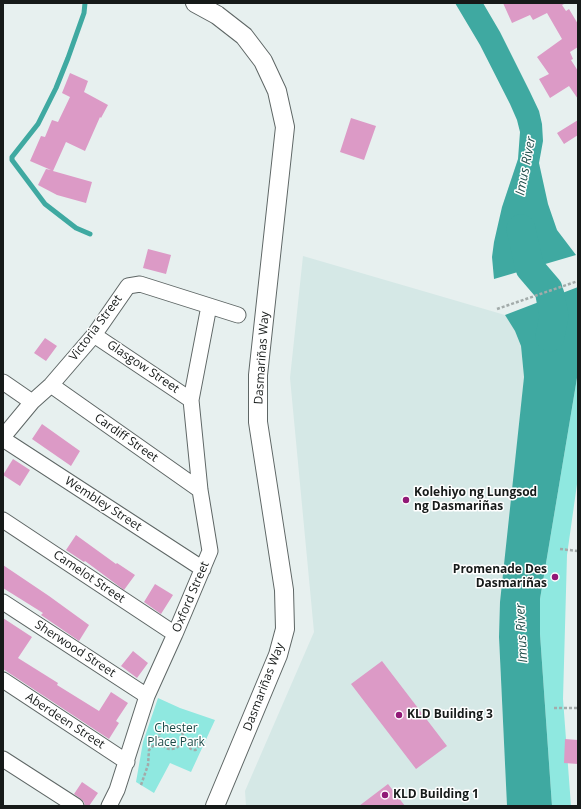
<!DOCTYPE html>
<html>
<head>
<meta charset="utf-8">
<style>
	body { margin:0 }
	#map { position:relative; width:581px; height:809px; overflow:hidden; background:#e7f0ef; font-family:"Open Sans",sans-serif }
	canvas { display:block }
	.frame { position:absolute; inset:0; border:4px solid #161a19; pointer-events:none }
</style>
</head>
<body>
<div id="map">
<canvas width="581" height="809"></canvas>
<div class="frame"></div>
</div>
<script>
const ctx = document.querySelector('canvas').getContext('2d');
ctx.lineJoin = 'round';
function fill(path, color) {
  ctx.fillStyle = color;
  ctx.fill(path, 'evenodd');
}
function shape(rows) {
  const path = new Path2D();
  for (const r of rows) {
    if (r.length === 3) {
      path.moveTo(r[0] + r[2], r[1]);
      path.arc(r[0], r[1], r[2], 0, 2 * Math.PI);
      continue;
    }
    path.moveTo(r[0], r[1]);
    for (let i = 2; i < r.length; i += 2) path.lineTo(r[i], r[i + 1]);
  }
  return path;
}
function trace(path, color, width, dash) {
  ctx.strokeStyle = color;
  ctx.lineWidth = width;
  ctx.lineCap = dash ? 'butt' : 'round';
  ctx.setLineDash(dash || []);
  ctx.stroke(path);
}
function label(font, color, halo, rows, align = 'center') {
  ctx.font = font + ' "Open Sans",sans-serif';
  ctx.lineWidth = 3;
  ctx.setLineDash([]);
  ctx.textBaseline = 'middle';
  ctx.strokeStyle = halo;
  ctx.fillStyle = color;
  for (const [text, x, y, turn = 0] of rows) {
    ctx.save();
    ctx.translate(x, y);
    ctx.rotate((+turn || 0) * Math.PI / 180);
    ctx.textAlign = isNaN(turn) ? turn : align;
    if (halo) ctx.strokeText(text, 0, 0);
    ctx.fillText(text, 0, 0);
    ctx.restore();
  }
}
fill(shape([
	[303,256,505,315,515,331,521,346,524,377,499,637,507,806,246,806,245,791,314,632,290,378]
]), '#d5e8e6');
fill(shape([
	[578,372,578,477,567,555,563,699,571,806,552,806,540,634,540,599],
	[158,698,180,708,215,720,191,772,170,763,154,793,136,782,143,742]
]), '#8fe8e0');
fill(shape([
	[455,3,483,3,500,32,530,92,539,111,542,124,543,141,539,163,548,204,557,230,576,255,494,279,492,257,494,242,502,207,518,159,520,132,517,120,510,104,480,45],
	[578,287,578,372,540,599,540,634,552,806,507,806,499,637,500,602,524,377,521,346,515,331,505,315]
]), '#3fa9a1');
trace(shape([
	[85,3,84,13,68,58,56,88,38,124,12,157,12,160,45,204,76,228,90,234]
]), '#3fa9a1', 5);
trace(shape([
	[521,229,530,268,548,289],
	[550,337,554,316,550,295]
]), '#3fa9a1', 29);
fill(shape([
	[503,3,566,3,562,5,566,11,569,9,578,24,578,47,570,52,573,59,571,60,578,71,578,99,569,86,550,98,539,79,549,74,537,57,562,39,547,13,533,20,530,15,512,23],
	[70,73,88,81,84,92,108,105,101,118,100,117,85,151,66,142,53,171,92,182,86,203,57,195,38,185,46,169,51,170,30,161,41,136,45,137,52,120,58,122,70,97,62,93],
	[351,118,376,126,364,160,340,152],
	[578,120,578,135,564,144,557,133],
	[148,249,171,255,166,274,143,268],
	[45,338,57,346,46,361,34,353],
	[42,424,80,451,71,466,32,439],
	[13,459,30,470,20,486,3,475],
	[76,535,116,564,117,563,135,575,124,590,85,561,84,562,66,550],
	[3,565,49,596,89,625,79,641,41,615,43,613,3,588],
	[155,584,173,595,161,614,144,602],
	[3,618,32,637,18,658,58,683,57,685,99,711,111,692,128,703,116,721,119,723,109,739,3,669],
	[133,651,148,663,137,678,121,666],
	[382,661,447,746,416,769,351,684],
	[565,739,578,740,578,764,564,763],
	[82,782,98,793,89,806,85,806,84,802,81,799,74,794],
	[388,784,405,806,359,806]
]), '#dc9ac6');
const minor = shape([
	[94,335,191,400],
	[3,382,32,402],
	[51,385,200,490],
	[3,437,32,402,51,385,94,335,128,286,140,284,238,315],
	[3,439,203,569],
	[3,520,175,634],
	[3,602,147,696],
	[3,680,127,762],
	[3,759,76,806],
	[109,806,117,790,147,696,175,634,210,551,200,490,191,400,209,306]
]);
const tertiary = shape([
	[195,3,217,15,244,36,263,61,277,91,285,127,258,375,258,422,284,590,285,629,278,655,215,806]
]);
trace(minor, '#5e6665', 17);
trace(tertiary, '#5e6665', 20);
trace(shape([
	[497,309,578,281],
	[577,445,578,445],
	[560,549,578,551],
	[554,708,578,708],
	[171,737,12],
	[194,745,5],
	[141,785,148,765,149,750,159,740]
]), '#a3abaa', 2.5, [3, 2]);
trace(minor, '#fff', 15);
trace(tertiary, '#fff', 18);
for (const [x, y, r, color] of [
	[406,500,4,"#911976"],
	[555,577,4,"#911976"],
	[399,715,4,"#911976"],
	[385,795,4,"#911976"]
]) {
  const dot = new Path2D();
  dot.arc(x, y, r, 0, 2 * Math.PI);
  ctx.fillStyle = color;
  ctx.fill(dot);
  trace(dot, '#fff', 1.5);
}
label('12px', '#161a19', '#fff', [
	["Victoria Street",96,328,-53],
	["Dasmariñas Way",262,358,-86],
	["Glasgow Street",143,367,34],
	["Cardiff Street",126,438,35],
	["Wembley Street",103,504,33],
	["Camelot Street",89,577,34],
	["Oxford Street",191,597,-67],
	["Sherwood Street",75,649,33],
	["Dasmariñas Way",264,687,-69],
	["Aberdeen Street",65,721,33]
]);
label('bold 12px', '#161a19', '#fff', [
	["Kolehiyo ng Lungsod",414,493],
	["ng Dasmariñas",414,507],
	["Promenade Des",547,570,"right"],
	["Dasmariñas",547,584,"right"],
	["KLD Building 3",407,715],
	["KLD Building 1",393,795]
], 'left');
label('12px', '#1d4b48', '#fff', [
	["Chester",176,729],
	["Place Park",176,743]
]);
label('italic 13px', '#23514e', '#fff', [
	["Imus River",526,166,-79],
	["Imus River",522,633,-93]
]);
</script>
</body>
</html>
